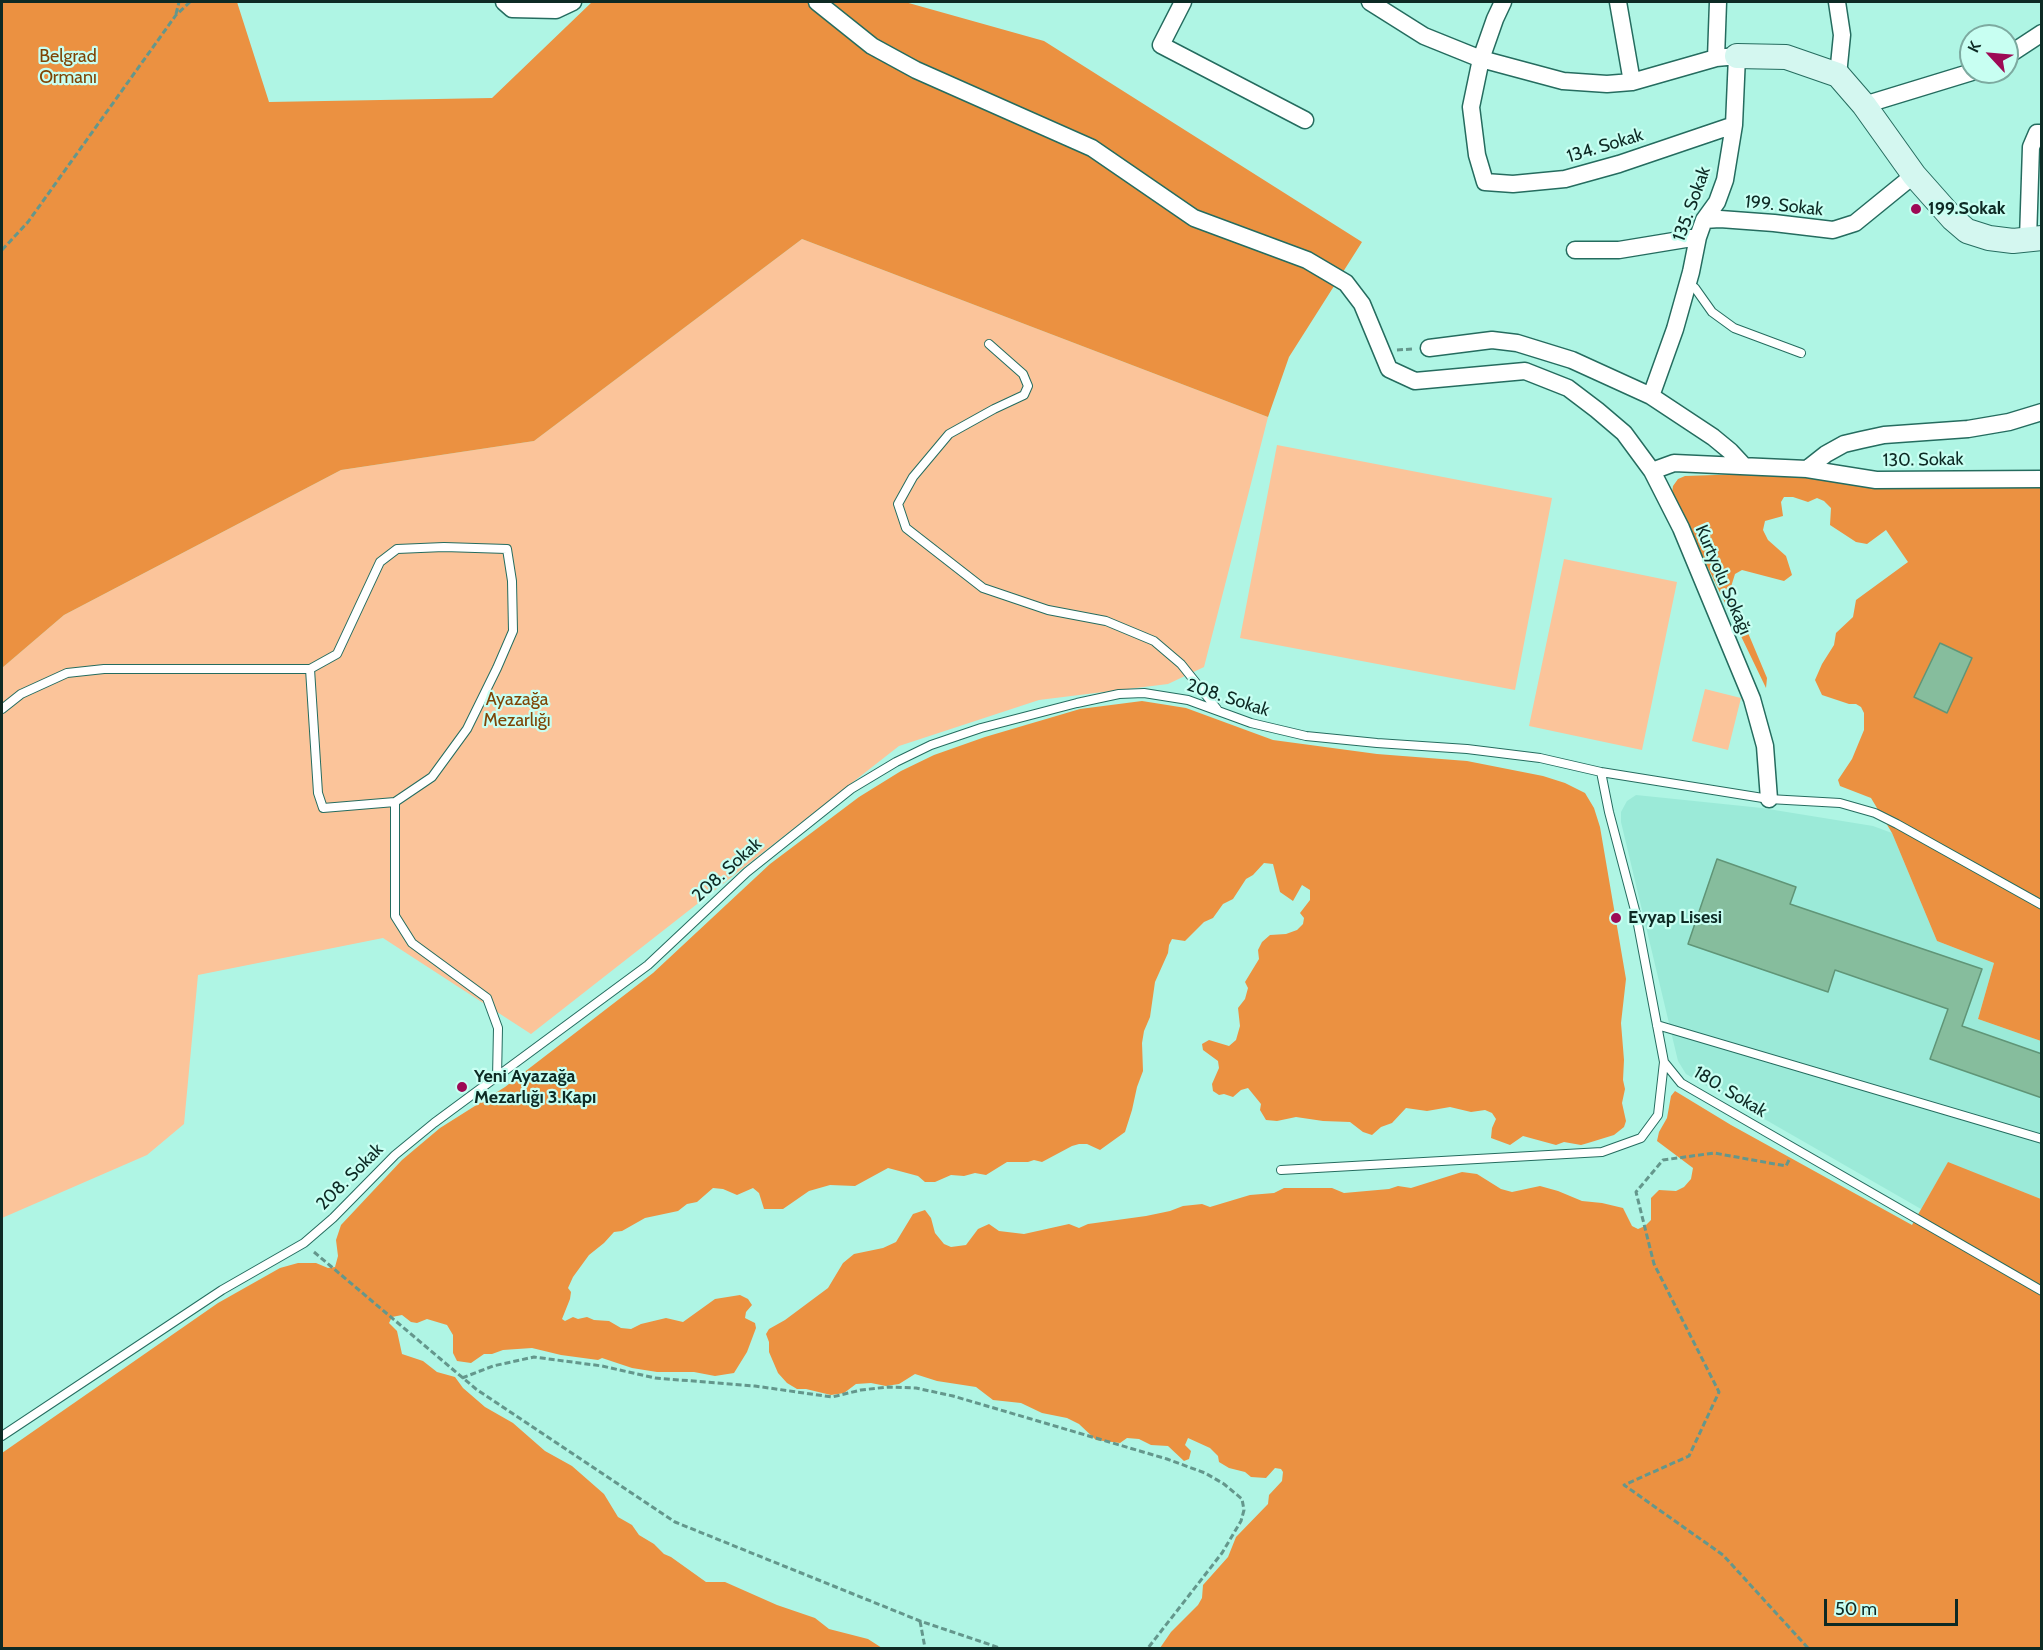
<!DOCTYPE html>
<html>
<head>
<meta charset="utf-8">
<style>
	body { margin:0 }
	#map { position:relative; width:2043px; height:1650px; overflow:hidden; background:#aff5e4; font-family:Cabin,sans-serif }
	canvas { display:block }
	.frame { position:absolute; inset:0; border:3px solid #0d2a24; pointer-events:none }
	.north { position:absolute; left:1959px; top:24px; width:60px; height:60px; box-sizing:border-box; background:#c8fff2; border:2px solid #7daaa0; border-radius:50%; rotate:296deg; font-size:16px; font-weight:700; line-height:24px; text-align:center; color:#0d2a24 }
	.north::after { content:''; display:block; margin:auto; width:21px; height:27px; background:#9d0a55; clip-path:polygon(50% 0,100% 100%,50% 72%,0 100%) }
	.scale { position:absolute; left:1824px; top:1599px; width:134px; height:27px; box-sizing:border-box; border:3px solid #0d2a24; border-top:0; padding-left:8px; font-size:18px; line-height:21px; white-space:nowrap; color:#0d2a24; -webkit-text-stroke:4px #c8fff2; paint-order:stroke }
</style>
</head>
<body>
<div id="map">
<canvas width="2043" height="1650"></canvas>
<div class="frame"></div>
<div class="north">K</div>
<div class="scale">50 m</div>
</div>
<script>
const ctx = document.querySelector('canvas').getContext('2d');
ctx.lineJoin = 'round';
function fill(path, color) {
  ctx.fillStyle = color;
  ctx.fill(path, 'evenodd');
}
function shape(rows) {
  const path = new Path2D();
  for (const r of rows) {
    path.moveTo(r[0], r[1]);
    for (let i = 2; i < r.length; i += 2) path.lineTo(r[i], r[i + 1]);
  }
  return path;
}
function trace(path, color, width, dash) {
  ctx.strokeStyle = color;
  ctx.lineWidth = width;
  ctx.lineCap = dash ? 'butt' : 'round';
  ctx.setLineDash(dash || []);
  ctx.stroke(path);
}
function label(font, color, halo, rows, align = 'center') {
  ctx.font = font + ' Cabin,sans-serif';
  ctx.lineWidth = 4.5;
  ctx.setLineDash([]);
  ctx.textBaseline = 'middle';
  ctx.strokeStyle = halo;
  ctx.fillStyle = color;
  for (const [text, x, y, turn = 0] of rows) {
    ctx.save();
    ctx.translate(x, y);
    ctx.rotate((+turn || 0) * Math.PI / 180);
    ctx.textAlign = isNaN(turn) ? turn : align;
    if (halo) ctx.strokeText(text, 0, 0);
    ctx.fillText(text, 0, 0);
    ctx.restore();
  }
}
fill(shape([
	[1636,795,1762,808,1873,826,1892,833,1937,941,1994,963,1978,1019,2041,1041,2041,1199,1948,1163,1921,1209,1686,1074,1678,1061,1621,822,1621,812,1627,801]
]), '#9bead8');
fill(shape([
	[802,239,1268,417,1204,667,1168,684,1039,700,899,746,531,1034,383,938,198,975,184,1124,147,1155,2,1218,2,668,64,615,341,470,534,441],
	[1277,445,1552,498,1515,690,1240,638],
	[1564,559,1677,582,1642,750,1529,726],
	[1705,689,1741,698,1728,750,1692,741]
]), '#fbc49a');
fill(shape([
	[2,2,237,2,269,102,492,98,592,2,905,2,1044,41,1362,242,1289,357,1268,417,802,239,534,441,341,470,64,615,2,668],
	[1745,474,1813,476,1888,489,1949,485,2041,488,2041,1041,1978,1019,1994,963,1937,941,1892,833,1871,798,1840,786,1838,780,1852,759,1864,730,1864,713,1861,707,1856,704,1849,704,1822,695,1815,680,1822,664,1834,645,1836,633,1853,617,1856,600,1908,562,1886,530,1867,544,1856,542,1830,525,1831,508,1824,501,1817,498,1808,502,1793,497,1784,497,1781,502,1783,516,1765,521,1763,530,1768,540,1786,556,1792,575,1784,581,1742,570,1735,574,1730,590,1767,678,1766,688,1672,493,1673,486,1678,479,1685,476],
	[1142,701,1186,708,1273,740,1377,754,1467,761,1543,776,1565,783,1585,793,1594,808,1600,827,1626,979,1621,1023,1624,1060,1623,1080,1625,1089,1622,1103,1626,1121,1624,1127,1614,1135,1588,1143,1581,1145,1564,1142,1556,1145,1523,1136,1510,1145,1491,1138,1492,1128,1496,1119,1492,1113,1485,1110,1471,1112,1450,1107,1427,1111,1406,1108,1392,1123,1381,1127,1372,1135,1363,1132,1350,1122,1323,1121,1296,1117,1277,1121,1266,1120,1260,1110,1261,1104,1248,1088,1241,1090,1233,1097,1224,1094,1219,1095,1213,1091,1212,1084,1219,1068,1218,1061,1203,1050,1202,1044,1209,1040,1229,1046,1236,1040,1240,1026,1238,1008,1245,999,1248,988,1245,982,1259,959,1258,950,1262,942,1270,935,1286,934,1297,930,1303,924,1304,918,1300,913,1310,900,1310,890,1302,885,1293,901,1280,892,1273,864,1264,863,1253,875,1246,879,1233,899,1223,904,1213,918,1204,922,1185,941,1172,939,1169,945,1168,953,1155,982,1150,1017,1144,1031,1142,1043,1143,1071,1137,1087,1132,1110,1125,1132,1100,1150,1087,1144,1079,1144,1072,1146,1042,1162,1034,1160,1028,1162,1007,1162,986,1175,975,1173,964,1176,951,1175,935,1182,925,1182,918,1176,888,1168,855,1186,830,1185,809,1191,783,1209,764,1209,759,1193,753,1188,737,1195,723,1189,713,1188,697,1202,687,1204,678,1211,645,1218,622,1231,614,1232,604,1243,589,1255,573,1277,568,1288,571,1292,570,1299,562,1319,565,1321,573,1317,578,1319,587,1317,594,1320,609,1321,621,1328,631,1329,641,1324,666,1318,683,1322,715,1299,740,1295,748,1299,752,1305,746,1312,745,1318,755,1323,756,1328,747,1352,734,1373,715,1376,694,1372,657,1372,632,1368,602,1358,598,1360,561,1355,532,1348,503,1350,492,1354,484,1354,471,1363,457,1361,453,1353,453,1335,447,1325,427,1319,417,1323,411,1322,402,1315,392,1317,389,1323,397,1331,402,1354,423,1361,437,1372,455,1377,463,1388,485,1407,513,1423,545,1451,572,1466,604,1494,618,1517,632,1525,639,1535,654,1544,664,1554,671,1557,706,1582,725,1582,777,1605,815,1618,829,1629,868,1639,882,1648,2,1648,2,1453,218,1303,280,1268,298,1263,316,1263,328,1268,335,1267,338,1256,336,1240,341,1225,402,1160,440,1128,505,1087,653,973,770,864,859,797,901,771,934,755,985,737,1080,709],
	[1675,1091,1731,1125,1912,1225,1948,1162,2041,1199,2041,1648,1160,1648,1171,1632,1198,1605,1202,1598,1203,1585,1228,1557,1236,1537,1268,1504,1269,1495,1282,1481,1283,1472,1281,1469,1275,1468,1266,1478,1251,1477,1245,1472,1229,1468,1219,1462,1218,1456,1210,1448,1188,1438,1185,1445,1191,1451,1189,1459,1184,1461,1168,1446,1151,1445,1139,1439,1127,1438,1120,1443,1096,1440,1079,1424,1067,1418,1042,1413,1021,1403,993,1400,976,1387,937,1381,915,1374,899,1384,886,1386,871,1383,856,1384,844,1393,831,1395,806,1389,797,1389,787,1383,778,1373,769,1352,769,1342,766,1334,769,1329,785,1320,828,1288,843,1263,854,1254,883,1248,896,1242,913,1214,925,1210,931,1218,935,1233,944,1244,951,1247,966,1245,978,1229,989,1224,999,1231,1024,1234,1069,1224,1079,1228,1088,1224,1146,1216,1170,1211,1183,1206,1202,1204,1210,1207,1250,1195,1274,1193,1284,1188,1332,1188,1344,1193,1389,1189,1398,1186,1411,1188,1462,1172,1477,1174,1501,1189,1512,1192,1540,1186,1558,1191,1582,1201,1602,1203,1623,1208,1632,1226,1638,1229,1645,1226,1651,1220,1651,1198,1659,1190,1676,1191,1684,1187,1691,1179,1693,1168,1657,1141,1659,1132,1667,1118,1671,1096]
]), '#eb9141');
const building = shape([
	[1940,643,1972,658,1947,713,1914,697,1940,643],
	[1717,859,1796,887,1790,904,1982,969,1962,1026,2042,1054,2042,1098,1930,1059,1948,1009,1835,970,1828,992,1688,944,1717,859]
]);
fill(building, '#86bd9d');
trace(building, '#609577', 1.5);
const lane = shape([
	[1688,283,1695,288,1712,312,1734,328,1801,353],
	[989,344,1023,374,1028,386,1024,395,994,409,949,434,913,477,898,504,906,528,983,588,1048,610,1106,621,1154,641,1181,664,1217,709],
	[310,669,318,793,323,808,395,802,395,916,412,943,487,998,498,1028,497,1078],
	[2,709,21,694,67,673,104,669,310,669,337,654,380,562,397,549,444,547,507,549,512,581,513,631,497,668,467,729,432,777,395,802],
	[1601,772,1609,812,1636,914,1664,1062,1681,1083,2042,1291],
	[1657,1025,2042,1139],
	[1281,1170,1602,1152,1641,1138,1658,1115,1664,1062],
	[2,1436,222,1290,304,1243,333,1218,395,1155,434,1123,648,965,747,872,851,789,896,762,931,745,981,728,1077,703,1119,694,1144,693,1188,700,1251,723,1306,736,1377,743,1467,749,1540,758,1601,772,1769,799,1840,803,1875,813,1897,824,2042,905]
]);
const street = shape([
	[504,2,512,9,556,10,573,2],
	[817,2,872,46,916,70,1092,148,1194,218,1307,260,1346,283,1362,304,1389,369,1415,381,1525,371,1568,388,1597,410,1624,433,1652,471],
	[1183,2,1161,45,1305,120],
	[1370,2,1424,36,1481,59,1563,81,1607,84,1632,82,1716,58,1737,56,1734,125,1725,180,1717,202,1704,220,1698,237,1691,272,1675,329,1651,396],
	[1503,2,1495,19,1481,59,1471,107,1477,155,1485,182,1513,184,1565,179,1619,164,1734,125],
	[1618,2,1632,82],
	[1837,2,1842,35,1838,75],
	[2007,56,2042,33],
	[1716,58,1718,2],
	[1864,105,1972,72],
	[1704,220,1720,219,1774,223,1833,230,1855,223,1914,175],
	[2028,239,2031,147,2037,133,2042,133],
	[1575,250,1619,250,1698,237],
	[1429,348,1492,340,1517,343,1572,360,1651,396,1713,437,1730,451,1744,466],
	[1807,469,1826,454,1844,444,1861,440,1884,435,1968,429,2009,422,2042,412],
	[1769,799,1765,746,1752,699,1681,528,1652,471,1674,463,1807,469,1876,480,2042,479]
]);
const secondary = shape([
	[1737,56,1786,57,1838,75,1864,105,1914,175,1953,219,1967,231,1989,238,2013,241,2042,238]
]);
trace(lane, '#256c5f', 10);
trace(street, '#256c5f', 19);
trace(secondary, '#256c5f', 26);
trace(shape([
	[176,14,179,2],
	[2,250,28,222,176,15,190,2],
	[1397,350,1412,349],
	[1789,1160,1786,1166,1714,1153,1663,1160,1636,1192,1654,1264,1719,1392,1689,1456,1624,1485,1723,1555,1808,1648],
	[314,1252,476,1389,675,1522,920,1621,1000,1648],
	[462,1378,493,1366,534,1357,602,1366,655,1378,755,1386,832,1397,861,1390,888,1387,916,1388,953,1396,1167,1459,1205,1473,1224,1484,1242,1499,1244,1510,1241,1521,1222,1553,1148,1648],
	[920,1621,925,1648]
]), '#64978c', 3, [6, 3]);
trace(lane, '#fff', 8);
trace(street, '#fff', 16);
trace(secondary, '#d4f7f0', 24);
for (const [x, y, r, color] of [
	[1916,209,6,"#9d0a55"],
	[1616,918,6,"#9d0a55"],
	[462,1087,6,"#9d0a55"]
]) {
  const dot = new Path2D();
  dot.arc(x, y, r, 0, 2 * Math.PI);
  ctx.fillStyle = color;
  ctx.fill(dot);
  trace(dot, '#c8fff2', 2);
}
label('18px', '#7e4405', '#c8fff2', [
	["Belgrad",68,57],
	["Ormanı",68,78],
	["Ayazağa",517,700],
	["Mezarlığı",517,721]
]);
label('18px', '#0d2a24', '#c8fff2', [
	["134. Sokak",1605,146,-17],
	["135. Sokak",1692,204,-70],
	["199. Sokak",1784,206,6],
	["130. Sokak",1923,460,-1],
	["Kurtyolu Sokağı",1723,580,67],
	["208. Sokak",1228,698,18],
	["208. Sokak",727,870,-42],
	["180. Sokak",1730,1092,31],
	["208. Sokak",350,1177,-45]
]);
label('bold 18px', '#0d2a24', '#c8fff2', [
	["199.Sokak",1928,209],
	["Evyap Lisesi",1628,918],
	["Yeni Ayazağa",474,1077],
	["Mezarlığı 3.Kapı",474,1098]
], 'left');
</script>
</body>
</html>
